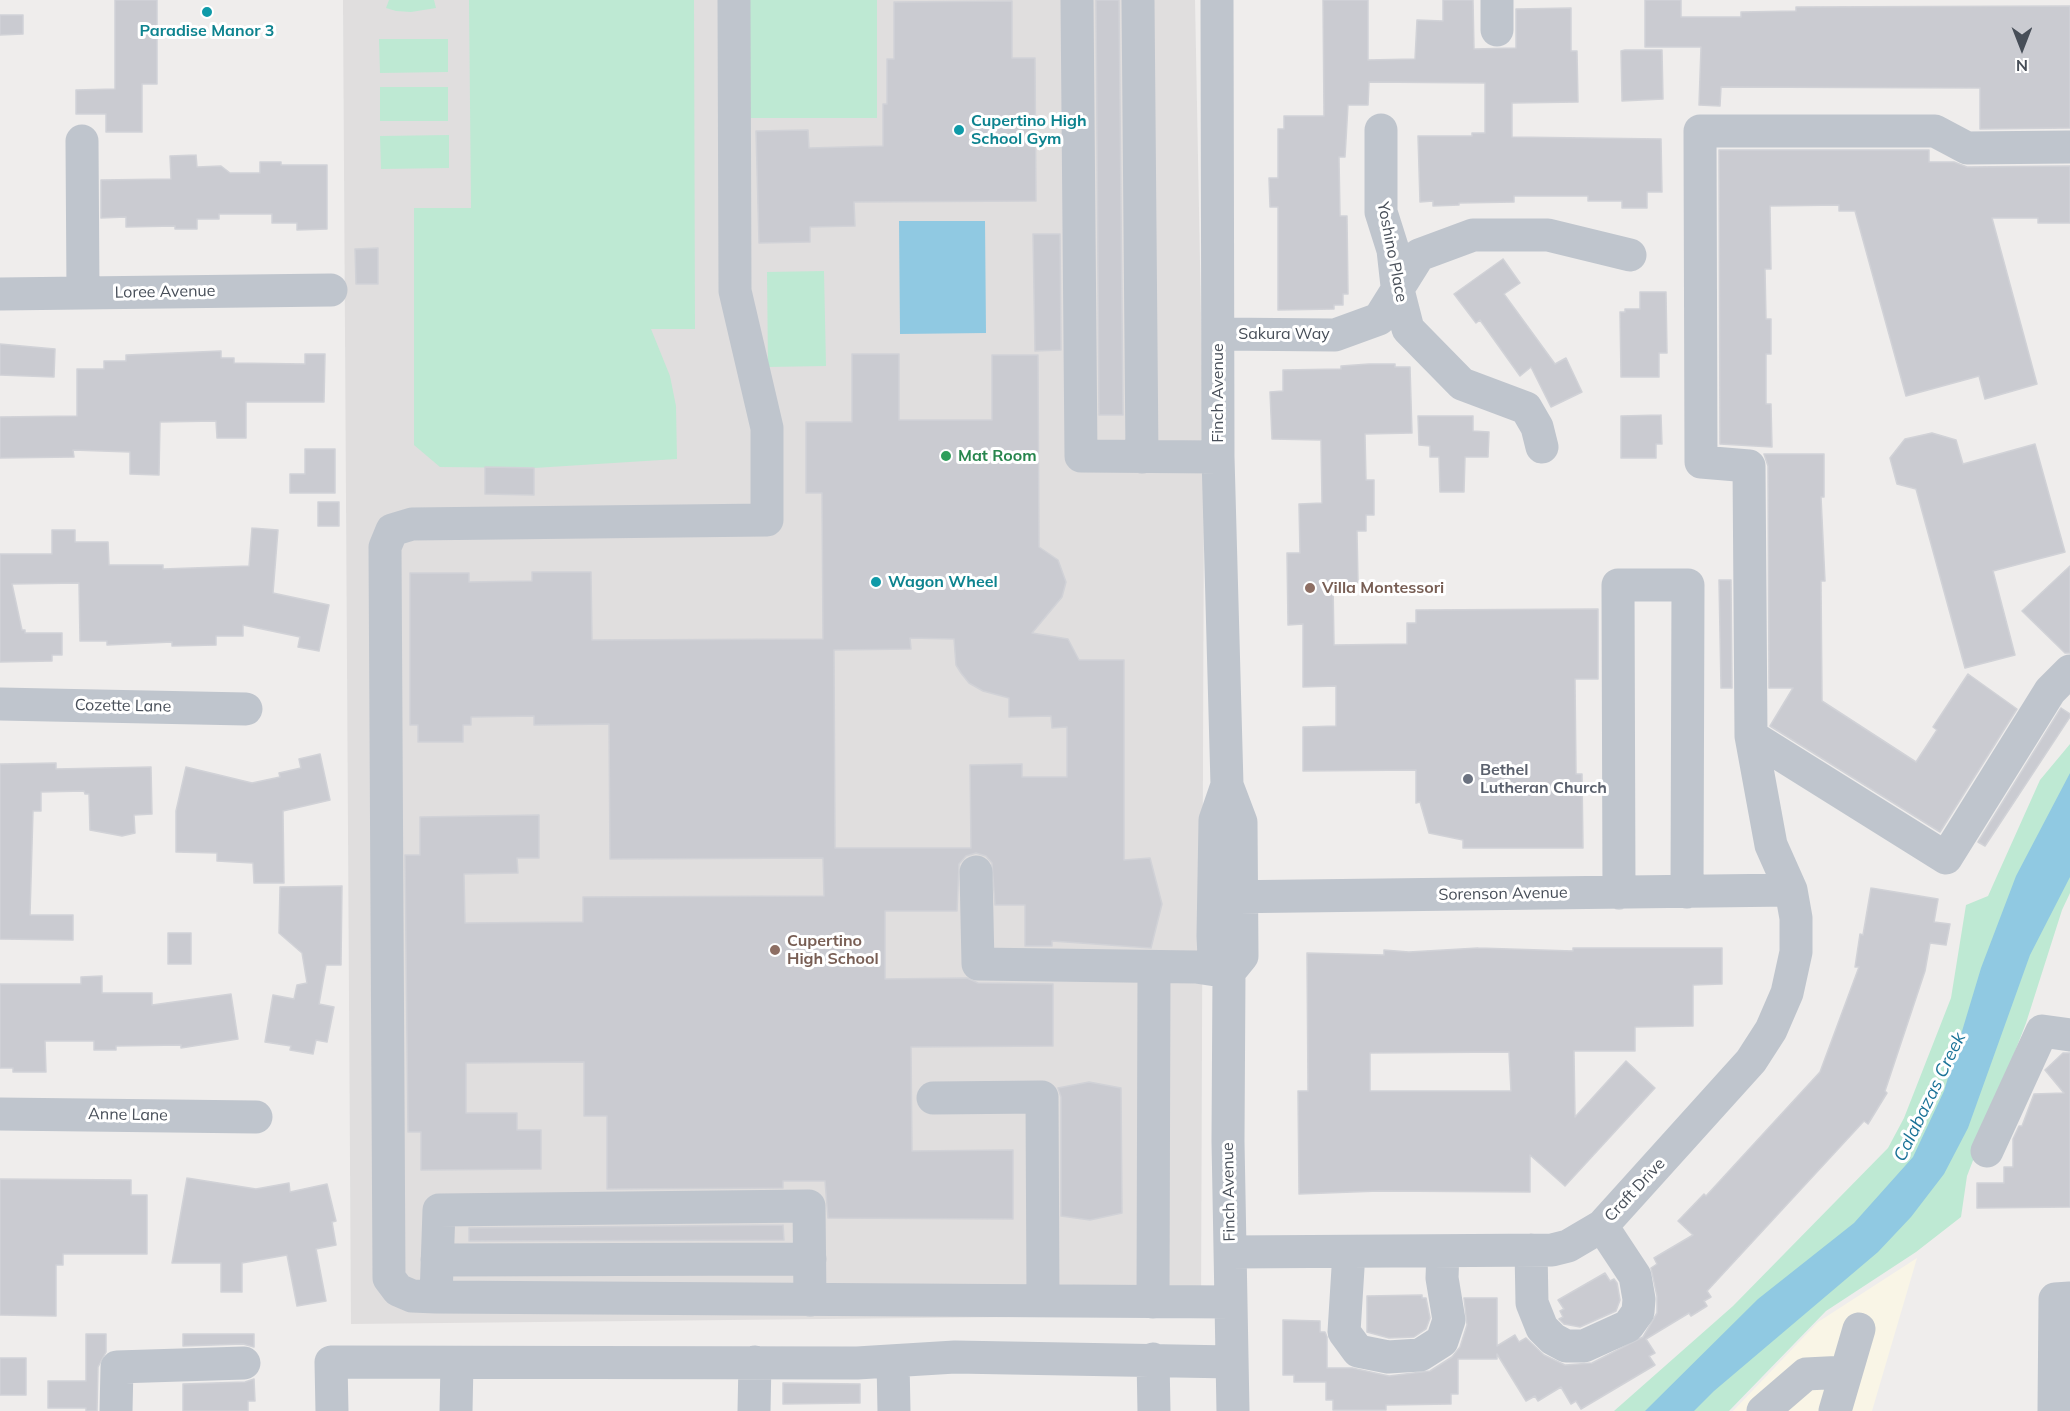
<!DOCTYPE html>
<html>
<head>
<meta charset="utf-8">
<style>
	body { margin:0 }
	#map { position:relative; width:2070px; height:1411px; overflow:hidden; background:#efedec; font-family:Mulish,sans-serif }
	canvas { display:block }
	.north { position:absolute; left:1992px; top:18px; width:60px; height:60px; -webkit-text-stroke:4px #fff; paint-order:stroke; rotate:180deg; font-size:16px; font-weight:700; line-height:24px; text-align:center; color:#474e58 }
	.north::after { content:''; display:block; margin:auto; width:21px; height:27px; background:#474e58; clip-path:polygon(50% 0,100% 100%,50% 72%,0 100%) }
</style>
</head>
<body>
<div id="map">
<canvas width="2070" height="1411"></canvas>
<div class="north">N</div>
</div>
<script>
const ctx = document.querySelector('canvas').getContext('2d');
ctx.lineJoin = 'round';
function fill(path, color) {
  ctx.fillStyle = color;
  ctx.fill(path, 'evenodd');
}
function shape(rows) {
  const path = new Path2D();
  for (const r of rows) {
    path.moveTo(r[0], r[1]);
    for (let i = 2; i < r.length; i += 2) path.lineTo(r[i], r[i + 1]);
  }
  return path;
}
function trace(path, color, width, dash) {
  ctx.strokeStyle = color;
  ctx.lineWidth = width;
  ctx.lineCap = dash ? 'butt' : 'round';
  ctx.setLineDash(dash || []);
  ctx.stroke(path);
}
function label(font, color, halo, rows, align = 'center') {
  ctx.font = font + ' Mulish,sans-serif';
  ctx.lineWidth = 6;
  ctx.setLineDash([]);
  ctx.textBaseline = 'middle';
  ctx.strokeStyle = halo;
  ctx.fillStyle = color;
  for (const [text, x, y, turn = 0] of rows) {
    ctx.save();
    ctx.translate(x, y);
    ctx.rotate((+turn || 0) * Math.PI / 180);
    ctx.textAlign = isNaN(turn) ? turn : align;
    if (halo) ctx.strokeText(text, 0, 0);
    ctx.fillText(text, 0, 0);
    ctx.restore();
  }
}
fill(shape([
	[1917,1258,1872,1411,1733,1411,1818,1322]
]), '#f9f5e6');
fill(shape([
	[343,0,1195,0,1204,475,1201,1315,351,1324]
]), '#e0dede');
fill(shape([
	[389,0,434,0,436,8,411,12,396,11,386,8],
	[469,0,694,0,695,329,651,329,670,376,676,406,677,459,534,468,440,467,414,445,414,208,471,208],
	[750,0,877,0,877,118,750,118],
	[379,39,448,39,448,72,380,73],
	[380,87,448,87,448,121,380,121],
	[449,135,449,168,381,169,380,136],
	[824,271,826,366,768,367,767,272],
	[2070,744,2070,893,2062,910,2026,1023,1967,1176,1961,1217,1916,1252,1826,1311,1729,1411,1614,1411,1733,1306,1888,1148,1904,1118,1951,998,1966,905,1988,896,2040,780]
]), '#bee9d3');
fill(shape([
	[899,221,985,221,986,333,900,334],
	[2070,773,2070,877,2030,955,1968,1128,1944,1174,1911,1217,1878,1252,1714,1391,1694,1411,1645,1411,1758,1299,1854,1223,1913,1157,1944,1091,1981,968,2016,876]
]), '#90c9e2');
const building = shape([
	[115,0,157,0,157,84,142,84,142,132,106,132,106,114,76,114,76,90,115,89,115,0],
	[1096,0,1119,0,1123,415,1099,415,1096,0],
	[1323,0,1368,0,1368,60,1415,59,1417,20,1443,21,1443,0,1473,0,1474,49,1516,48,1516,9,1571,8,1571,51,1577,51,1578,102,1512,103,1512,137,1661,139,1662,192,1647,192,1647,208,1622,208,1622,201,1588,201,1588,196,1514,196,1514,202,1459,203,1459,205,1433,206,1433,201,1420,202,1418,136,1472,136,1472,133,1485,133,1485,83,1369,82,1368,105,1348,105,1345,157,1339,157,1340,216,1347,216,1348,294,1343,294,1343,305,1334,305,1334,309,1278,310,1278,207,1270,207,1269,178,1278,178,1278,129,1284,129,1284,116,1324,116,1323,0],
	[1645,0,1681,0,1681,17,1741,17,1741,12,1796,11,1796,7,2070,6,2070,128,1980,129,1980,88,1721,87,1720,106,1699,105,1701,47,1645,47,1645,0],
	[1012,1,1012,58,1035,58,1036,201,854,202,855,226,810,227,810,242,759,243,756,131,808,130,809,148,883,146,883,104,887,104,887,59,894,59,894,2,1012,1],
	[0,15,23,15,23,34,0,35,0,15],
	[1625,50,1662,50,1663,99,1622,101,1621,51,1625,50],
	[1719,150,1929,150,1929,162,1954,162,1967,167,2070,166,2070,223,2038,223,2038,218,1992,218,2037,384,1985,399,1979,376,1906,396,1855,211,1839,211,1839,205,1770,206,1771,269,1765,269,1766,319,1771,319,1771,354,1766,354,1766,404,1771,404,1772,447,1720,444,1719,150],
	[196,155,197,167,221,166,230,173,260,173,260,162,281,162,281,165,327,165,327,229,297,230,297,223,272,223,272,214,219,214,219,219,197,219,197,229,175,229,175,226,126,227,126,217,101,218,101,180,171,179,170,156,196,155],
	[1033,234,1060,234,1061,350,1035,351,1033,234],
	[378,248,378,284,356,284,355,249,378,248],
	[1503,259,1520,283,1504,294,1555,364,1566,358,1582,392,1551,407,1531,367,1520,376,1480,320,1476,323,1454,294,1503,259],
	[1640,292,1666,292,1667,353,1659,353,1659,377,1621,377,1620,312,1625,312,1625,309,1640,309,1640,292],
	[0,344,55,349,54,377,0,375,0,344],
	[221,351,221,358,234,358,234,363,305,364,305,354,325,354,324,402,246,402,246,438,217,438,216,421,160,422,159,475,130,474,130,452,73,450,74,457,0,458,0,417,77,416,77,369,104,369,104,361,126,361,126,355,221,351],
	[852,354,899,354,899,420,992,420,992,355,1038,355,1039,547,1058,560,1066,582,1062,597,1032,633,1068,639,1079,660,1124,660,1124,860,1150,858,1162,904,1151,948,1052,941,1052,946,1025,946,1025,905,995,905,992,863,986,856,976,853,966,856,959,864,957,911,885,911,885,979,967,978,978,983,1053,984,1053,1046,911,1047,912,1151,1013,1150,1013,1219,828,1218,825,1181,783,1181,783,1188,607,1189,607,1116,584,1116,584,1062,466,1063,466,1113,517,1113,517,1130,541,1130,541,1169,421,1170,421,1132,408,1132,405,855,420,855,420,817,539,815,539,858,517,858,518,873,464,874,465,923,583,922,583,897,824,896,823,858,610,859,609,724,534,725,534,716,471,717,471,725,463,725,463,742,418,742,418,725,410,725,410,573,469,573,469,582,532,581,532,572,591,572,592,640,823,639,822,493,806,493,806,422,852,422,852,354],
	[910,638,954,639,956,665,961,673,969,683,983,691,1009,698,1009,717,1051,716,1052,728,1067,727,1067,777,1022,777,1022,764,970,765,971,848,835,848,834,650,911,649,910,638],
	[1369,364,1395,364,1395,367,1410,367,1412,433,1365,434,1366,480,1374,480,1374,515,1366,515,1366,531,1357,531,1358,583,1333,584,1334,645,1407,644,1407,623,1416,623,1416,610,1598,609,1598,679,1575,679,1576,774,1582,774,1583,848,1463,848,1463,840,1429,833,1420,802,1416,803,1416,770,1303,771,1303,727,1336,726,1336,686,1303,687,1303,624,1288,625,1287,553,1300,553,1299,504,1322,503,1321,440,1272,439,1270,392,1283,391,1283,370,1341,369,1341,366,1369,364],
	[1661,415,1662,444,1656,444,1656,458,1621,458,1621,416,1661,415],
	[1418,416,1473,416,1473,431,1489,432,1488,457,1465,457,1464,492,1440,492,1439,457,1430,457,1430,446,1419,445,1418,416],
	[1932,433,1956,440,1963,464,2035,444,2065,552,1993,571,2015,655,1965,668,1916,489,1897,484,1890,458,1905,439,1932,433],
	[305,449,335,449,335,493,290,493,290,474,305,474,305,449],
	[1764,454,1824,454,1824,497,1821,497,1825,581,1821,581,1822,701,1916,762,1937,730,1933,727,1968,674,2017,709,1940,832,1770,726,1793,688,1769,688,1768,466,1764,454],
	[485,467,534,468,534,495,485,494,485,467],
	[318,502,339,502,339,526,318,526,318,502],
	[252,528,278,530,273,593,329,605,319,651,298,647,300,637,243,625,243,636,216,636,216,645,172,646,172,642,107,645,107,641,80,641,79,583,12,584,22,630,25,630,25,633,62,633,62,655,52,655,52,661,0,662,0,554,52,554,52,530,75,530,75,542,108,542,109,565,163,565,163,569,249,566,252,528],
	[2070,566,2070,653,2065,653,2022,611,2070,566],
	[1719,580,1731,580,1732,688,1721,688,1719,580],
	[2061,708,2070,714,2070,717,1985,846,1978,842,2061,708],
	[320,754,330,800,283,811,284,883,254,883,253,863,217,861,217,853,176,852,176,811,186,767,252,783,280,777,279,773,301,768,299,759,320,754],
	[56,763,56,769,151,767,152,814,134,815,135,833,122,836,90,830,89,794,85,794,84,791,41,792,41,811,33,811,30,915,73,915,73,940,0,939,0,764,56,763],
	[342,886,341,965,326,965,319,1004,334,1007,327,1042,316,1040,313,1054,290,1050,291,1046,265,1042,273,995,294,999,297,985,307,983,302,953,279,933,280,887,342,886],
	[1871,888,1938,899,1934,922,1950,924,1946,945,1930,943,1925,971,1885,1091,1887,1093,1868,1124,1864,1121,1707,1291,1711,1297,1704,1301,1707,1306,1691,1316,1689,1313,1646,1339,1655,1353,1649,1356,1655,1365,1581,1409,1576,1401,1571,1404,1561,1387,1538,1401,1535,1396,1526,1401,1497,1354,1497,1359,1458,1359,1458,1394,1451,1394,1451,1404,1386,1405,1386,1410,1333,1410,1333,1400,1326,1400,1326,1382,1294,1382,1294,1375,1283,1375,1283,1320,1320,1321,1320,1332,1325,1332,1327,1337,1327,1368,1352,1368,1389,1376,1430,1371,1452,1357,1460,1347,1467,1325,1464,1298,1497,1298,1497,1346,1515,1335,1519,1342,1526,1338,1544,1355,1565,1365,1592,1363,1643,1337,1657,1313,1657,1296,1651,1268,1657,1264,1654,1258,1693,1235,1678,1221,1704,1194,1706,1196,1820,1072,1859,967,1855,967,1860,934,1863,935,1871,888],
	[168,933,191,933,191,964,168,964,168,933],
	[1478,948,1573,951,1573,948,1722,948,1722,984,1693,985,1693,1026,1635,1027,1635,1051,1574,1051,1575,1117,1626,1061,1655,1088,1565,1186,1530,1155,1530,1192,1379,1191,1299,1194,1298,1091,1308,1091,1307,953,1384,955,1384,950,1409,952,1478,948],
	[1509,1052,1511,1091,1370,1091,1370,1053,1509,1052],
	[102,976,102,993,152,993,152,1005,231,994,238,1039,181,1048,181,1045,116,1046,116,1050,94,1050,94,1041,45,1041,46,1072,13,1072,13,1068,0,1068,0,984,81,984,81,977,102,976],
	[2063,1053,2070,1053,2070,1207,1977,1208,1977,1183,2004,1183,2004,1167,2013,1167,2013,1139,2019,1126,2022,1126,2034,1094,2064,1093,2045,1070,2063,1053],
	[1089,1082,1121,1088,1122,1213,1090,1220,1061,1216,1061,1097,1058,1088,1089,1082],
	[187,1178,256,1189,289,1183,290,1192,327,1184,336,1221,332,1222,336,1245,316,1249,326,1301,297,1306,287,1255,242,1263,242,1292,221,1292,221,1263,172,1263,187,1178],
	[0,1179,131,1180,131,1195,147,1195,147,1254,63,1254,63,1265,56,1265,56,1316,0,1315,0,1179],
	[783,1225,784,1240,469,1241,469,1228,783,1225],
	[1605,1273,1610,1281,1614,1279,1617,1283,1620,1300,1616,1311,1580,1327,1564,1324,1559,1319,1563,1317,1560,1311,1564,1309,1558,1300,1605,1273],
	[1422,1295,1422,1298,1426,1298,1430,1318,1426,1329,1414,1337,1389,1338,1367,1332,1367,1296,1422,1295],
	[86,1334,106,1334,106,1352,98,1367,97,1411,86,1411,86,1408,48,1408,48,1381,86,1381,86,1334],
	[183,1334,254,1334,254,1347,243,1344,183,1346,183,1334],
	[0,1358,26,1358,26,1395,0,1395,0,1358],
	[254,1379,255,1401,248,1401,248,1411,183,1411,183,1384,245,1382,254,1379],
	[783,1383,860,1384,860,1403,783,1404,783,1383]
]);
fill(building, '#cacbd1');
trace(building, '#d1d2d7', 1.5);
trace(shape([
	[734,0,735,291,767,428,767,520,412,524,392,530,385,547,389,1278,398,1290,412,1296,436,1297,1231,1302],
	[1077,0,1081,456,1218,457],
	[1138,0,1142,457],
	[1217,0,1218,457,1227,785,1215,820,1213,936,1214,957,1229,972],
	[1497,0,1497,30],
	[1381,130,1381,212,1393,250,1397,286,1408,329,1462,384,1526,408,1537,427,1542,447],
	[82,141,83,293],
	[2070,147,1967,148,1935,131,1700,131,1701,462,1749,466,1751,736,1946,858,2050,691,2070,671],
	[0,294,331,290],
	[1218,334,1335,335,1379,319,1419,255,1473,235,1548,235,1630,255],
	[0,704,246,709],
	[1227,785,1241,822,1242,956,1229,972,1228,1141,1233,1411],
	[976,872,978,964,1196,967,1229,972],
	[1619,893,1618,585,1688,585,1687,892],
	[1219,897,1791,890],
	[933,1098,1042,1097,1043,1301],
	[0,1114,256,1117],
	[1987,1151,2042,1031,2070,1035],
	[1531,1250,1532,1303,1542,1328,1553,1339,1566,1346,1584,1346,1628,1326,1638,1312,1639,1299,1635,1276,1602,1226],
	[1230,1252,1552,1250,1568,1246,1602,1226,1751,1061,1771,1030,1787,993,1796,952,1796,918,1791,890,1771,845,1751,736],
	[1349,1252,1344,1332,1358,1351,1388,1357,1420,1355,1442,1341,1449,1320,1442,1278,1443,1251],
	[437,1260,810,1259],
	[436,1297,439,1210,809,1206,810,1300],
	[1153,1302,1154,967],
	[1153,1359,1154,1411],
	[893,1361,894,1411],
	[116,1411,117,1367,244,1363],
	[332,1411,331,1362,857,1363,955,1357,1232,1362],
	[456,1411,457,1363],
	[754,1411,755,1362],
	[1763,1411,1806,1374,1846,1372],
	[1835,1411,1859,1329],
	[2054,1411,2055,1299,2070,1298]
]), '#bfc5cd', 33);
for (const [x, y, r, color] of [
	[207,12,6,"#0f9aa8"],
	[959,130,6,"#0f9aa8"],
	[946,456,6,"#2e9e5b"],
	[876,582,6,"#0f9aa8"],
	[1310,588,6,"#8d6e63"],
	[1468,779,6,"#6b7280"],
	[775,950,6,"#8d6e63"]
]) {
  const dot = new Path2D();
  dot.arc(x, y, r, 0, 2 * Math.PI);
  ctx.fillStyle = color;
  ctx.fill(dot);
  trace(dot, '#fff', 2);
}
label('bold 16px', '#0d838f', '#fff', [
	["Paradise Manor 3",207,31,"center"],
	["Cupertino High",971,121],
	["School Gym",971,139],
	["Wagon Wheel",888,582]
], 'left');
label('16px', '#474e58', '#fff', [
	["Yoshino Place",1392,252,79],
	["Loree Avenue",165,292,-1],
	["Sakura Way",1284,334],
	["Finch Avenue",1218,393,-90],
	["Cozette Lane",123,706,1],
	["Sorenson Avenue",1503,894,-1],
	["Anne Lane",128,1115,1],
	["Craft Drive",1635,1190,-47],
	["Finch Avenue",1229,1192,-91]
]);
label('bold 16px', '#27864d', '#fff', [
	["Mat Room",958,456]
], 'left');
label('bold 16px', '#785e54', '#fff', [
	["Villa Montessori",1322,588],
	["Cupertino",787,941],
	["High School",787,959]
], 'left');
label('bold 16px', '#5b616d', '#fff', [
	["Bethel",1480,770],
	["Lutheran Church",1480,788]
], 'left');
label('italic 18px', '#1a7297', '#fff', [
	["Calabazas Creek",1930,1097,-64]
]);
</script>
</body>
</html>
